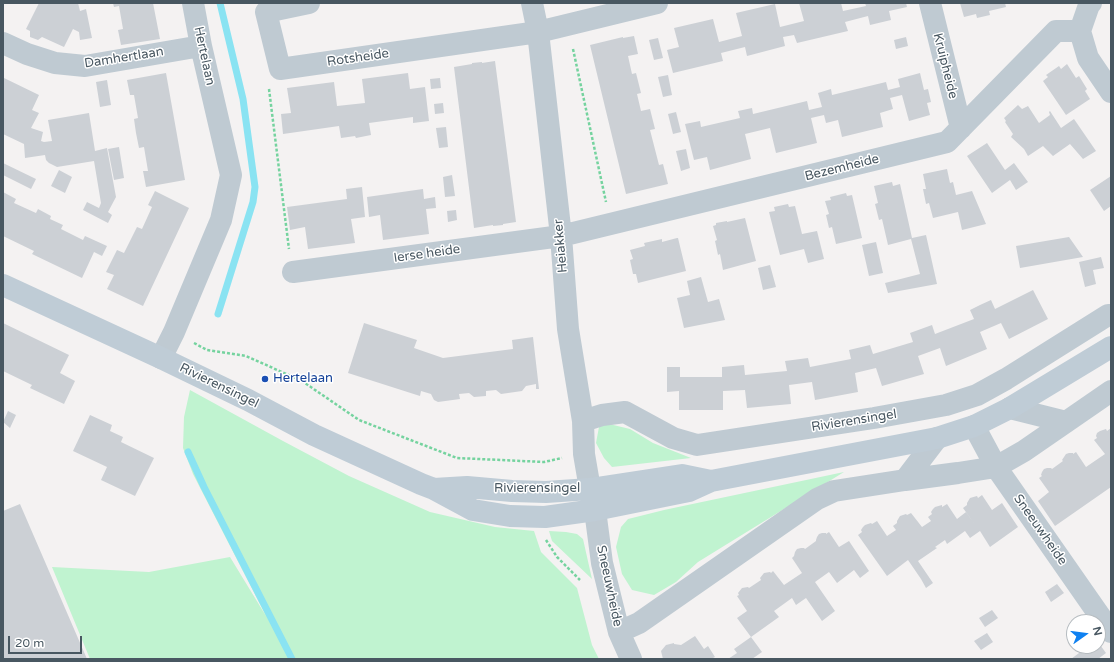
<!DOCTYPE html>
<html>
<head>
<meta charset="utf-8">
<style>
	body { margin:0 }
	#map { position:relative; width:1114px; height:662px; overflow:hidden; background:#f4f2f2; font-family:"Varela Round",sans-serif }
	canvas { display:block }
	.frame { position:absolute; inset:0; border:4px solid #485761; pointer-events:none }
	.north { position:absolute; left:1066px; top:614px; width:40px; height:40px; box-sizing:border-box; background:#fff; border:1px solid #b6bcc0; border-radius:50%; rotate:76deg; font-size:11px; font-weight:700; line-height:16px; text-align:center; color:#485761 }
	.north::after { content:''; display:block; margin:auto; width:14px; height:18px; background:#0f81f1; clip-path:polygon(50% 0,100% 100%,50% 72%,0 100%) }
	.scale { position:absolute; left:8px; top:636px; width:74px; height:18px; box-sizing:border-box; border:2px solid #485761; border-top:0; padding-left:5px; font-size:12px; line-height:14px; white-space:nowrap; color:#485761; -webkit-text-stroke:3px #fff; paint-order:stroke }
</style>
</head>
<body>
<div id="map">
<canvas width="1114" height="662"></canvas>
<div class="frame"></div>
<div class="north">N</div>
<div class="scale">20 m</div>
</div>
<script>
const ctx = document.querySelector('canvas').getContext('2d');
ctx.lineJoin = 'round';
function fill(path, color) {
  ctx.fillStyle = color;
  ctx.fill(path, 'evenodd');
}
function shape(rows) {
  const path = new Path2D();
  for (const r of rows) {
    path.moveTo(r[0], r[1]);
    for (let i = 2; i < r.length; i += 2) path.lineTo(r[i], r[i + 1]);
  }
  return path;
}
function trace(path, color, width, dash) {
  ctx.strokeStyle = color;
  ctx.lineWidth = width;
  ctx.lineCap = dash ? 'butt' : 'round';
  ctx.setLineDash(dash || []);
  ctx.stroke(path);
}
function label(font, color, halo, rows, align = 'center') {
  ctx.font = font + ' "Varela Round",sans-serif';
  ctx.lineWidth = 3;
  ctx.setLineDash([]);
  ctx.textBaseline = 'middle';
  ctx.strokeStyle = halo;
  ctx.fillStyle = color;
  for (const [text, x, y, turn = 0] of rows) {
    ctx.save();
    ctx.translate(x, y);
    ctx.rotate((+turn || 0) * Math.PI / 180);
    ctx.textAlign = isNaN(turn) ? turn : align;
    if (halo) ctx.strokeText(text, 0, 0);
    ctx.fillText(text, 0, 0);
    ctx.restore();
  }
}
fill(shape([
	[190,390,283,441,349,476,430,512,495,527,534,531,541,552,577,588,592,645,599,659,90,659,52,567,149,572,230,557,266,616,193,474,183,448,184,417],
	[605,423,630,429,653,443,691,458,612,467,604,458,596,443,599,427],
	[844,472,698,562,676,582,654,595,632,590,622,574,616,547,621,527,628,519,664,510],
	[549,531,566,532,577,534,583,539,592,579,552,541]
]), '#c0f3d0');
trace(shape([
	[218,314,253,202,255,187,243,99,220,3],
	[188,452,204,487,292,659]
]), '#8ae3f2', 7);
fill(shape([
	[39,3,78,3,80,11,86,9,92,38,80,40,79,32,73,29,64,47,42,37,38,40,30,37,30,31,26,29],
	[113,3,153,3,160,39,121,45,118,30,123,29,119,6,114,7],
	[799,3,841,3,843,11,866,6,865,3,906,3,907,7,889,11,891,20,870,25,868,16,845,22,848,31,797,43,794,35,783,37,785,46,747,56,745,47,721,53,723,61,673,73,667,50,679,47,674,28,713,19,719,42,742,36,736,13,775,4,780,27,804,21],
	[960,3,1005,3,1006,7,989,11,990,15,977,18,976,14,964,17],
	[634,36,638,54,628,56,632,74,636,73,641,93,637,94,641,111,650,109,655,129,650,130,659,165,663,164,668,184,626,194,590,45,623,37,623,38],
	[906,37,908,46,896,49,894,40],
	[658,38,663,58,654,60,649,40],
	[495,61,516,222,503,224,503,225,493,226,493,225,474,228,454,67,472,64,472,63,482,62,482,63],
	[1067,64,1076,78,1079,76,1087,89,1085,91,1090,99,1066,115,1043,81,1048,77,1046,75,1059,66,1061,69],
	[166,73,185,180,146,187,143,171,148,171,144,147,139,148,136,133,134,119,138,118,134,95,130,95,127,80],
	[408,73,410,89,425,87,429,121,413,123,413,117,369,123,371,135,356,138,355,136,341,138,339,126,283,134,281,114,291,113,287,88,334,82,337,106,365,103,362,79],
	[920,73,924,90,928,89,931,102,927,103,930,115,909,121,902,95,890,98,893,109,880,113,883,127,842,137,838,120,826,123,824,115,811,118,817,143,776,153,770,128,745,134,751,159,710,170,707,157,694,160,685,124,700,121,701,127,740,118,738,111,752,108,753,114,807,101,809,110,822,107,818,93,831,89,832,95,886,82,888,90,900,87,898,79],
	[668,75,672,95,663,97,658,77],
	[4,78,39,95,32,110,39,113,31,128,43,132,41,141,44,142,52,141,48,120,89,113,95,151,107,148,116,197,108,212,112,215,108,223,83,210,87,202,99,208,101,203,94,161,57,167,49,163,46,160,45,155,25,158,24,144,3,134,3,80],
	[440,78,441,88,431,89,430,79],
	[107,80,111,105,100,107,96,82],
	[443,103,444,113,435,114,434,104],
	[1018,105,1022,109,1028,106,1039,123,1050,115,1049,112,1050,111,1061,128,1074,119,1096,151,1083,159,1070,144,1053,156,1043,146,1028,156,1024,149,1011,137,1013,134,1005,122,1006,121,1004,118],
	[676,112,681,132,673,134,668,114],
	[446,127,448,147,439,148,436,128],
	[987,143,1005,170,1014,163,1028,182,1016,190,1010,180,992,193,967,156],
	[119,147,124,178,114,180,108,149],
	[686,149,690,168,681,171,676,151],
	[3,163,36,179,31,189,3,175],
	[947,169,950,183,953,182,956,195,972,191,986,224,962,230,958,212,933,218,929,203,926,204,923,189,926,189,923,174],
	[59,170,72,177,65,193,51,186],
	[452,175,455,196,445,197,443,177],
	[1111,176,1111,206,1104,211,1090,190],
	[892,182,893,186,900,184,912,238,926,235,937,284,888,293,885,283,920,274,911,239,888,245,882,219,879,220,875,204,878,203,874,186],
	[362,187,365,217,351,219,355,243,308,249,305,227,290,230,287,207,347,199,346,189],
	[423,189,424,199,435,197,436,208,426,209,429,234,383,240,380,215,369,217,367,197],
	[155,191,189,208,143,306,107,289,114,275,106,272,117,250,124,253,137,227,142,229,152,207,148,205],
	[3,192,16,199,14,203,36,213,38,209,51,216,50,219,63,225,61,229,83,240,85,236,107,246,102,256,94,252,82,278,32,254,34,251,3,236],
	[846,193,847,196,852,195,862,238,836,244,832,227,829,228,826,215,829,214,825,201,831,200,830,197],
	[788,204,789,207,795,206,802,234,817,231,824,259,808,263,804,249,780,255,769,212,775,211,774,207],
	[456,210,457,220,448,222,447,211],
	[745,218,756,261,723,270,720,254,718,255,715,241,717,240,713,226,716,225,716,223,727,221,727,222],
	[1069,237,1083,257,1020,268,1016,246],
	[677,238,678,238,686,271,638,283,636,274,633,274,630,260,633,259,630,250,645,246,644,243,662,239,662,242],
	[876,242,883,273,869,276,862,245],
	[1101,257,1104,268,1093,270,1096,284,1085,287,1079,262],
	[770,265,776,287,763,290,758,268],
	[701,277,708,302,719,299,725,320,684,328,677,298,690,295,687,281],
	[1033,290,1048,319,1009,339,1001,323,980,332,987,349,946,366,940,348,918,356,924,374,882,386,876,368,855,373,858,392,815,400,812,382,789,385,791,404,747,408,745,390,723,391,723,410,679,410,679,391,667,392,667,367,680,367,680,377,722,377,722,367,744,365,745,375,787,371,785,361,808,358,810,367,851,359,849,350,870,345,873,354,913,342,910,333,932,325,935,334,974,319,970,310,980,305,991,300,995,309],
	[3,323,69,355,60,373,75,381,64,404,30,388,32,385,3,371],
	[364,323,417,340,414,348,443,358,513,349,512,340,533,337,539,389,536,389,536,384,526,386,522,391,501,394,496,390,486,391,486,396,474,397,469,393,459,394,460,399,438,402,434,400,431,394,421,391,420,396,348,373],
	[8,411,16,415,10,428,3,422],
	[90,415,112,425,110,431,123,437,121,442,154,458,135,496,101,480,107,467,73,451],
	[1111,428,1111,487,1055,526,1038,501,1049,492,1039,478,1042,476,1041,475,1042,472,1044,469,1047,468,1051,468,1052,469,1063,461,1062,460,1066,454,1069,453,1073,453,1073,454,1076,452,1086,467,1105,454,1094,440,1097,438,1096,436,1097,433,1100,431,1106,429,1107,431],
	[982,495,992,510,1002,503,1018,527,990,547,980,531,970,538,965,531,947,544,945,540,935,547,937,548,918,561,933,583,926,588,921,579,908,560,887,576,858,535,862,532,861,530,863,527,865,525,871,523,872,524,877,521,887,536,896,530,893,526,897,523,897,521,900,516,906,514,907,515,911,513,922,527,931,521,928,517,932,514,931,512,933,509,935,507,942,505,942,507,947,504,957,519,966,512,976,526,963,508,967,505,967,503,970,498,977,496,978,498],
	[20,504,87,659,3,659,3,511],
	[829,532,839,547,849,541,869,571,860,578,854,570,837,583,829,572,815,582,835,611,822,621,806,598,796,605,792,598,774,611,779,617,751,637,737,618,747,611,737,596,739,595,738,593,742,588,748,587,749,588,761,580,760,578,764,573,770,572,771,573,773,571,784,585,802,573,792,558,794,556,795,552,797,549,801,548,804,548,805,549,816,541,816,540,817,537,819,534,822,533,826,533,826,534],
	[1057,584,1064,593,1051,602,1045,592],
	[992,610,998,618,985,627,979,618],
	[987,633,993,642,981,650,974,641],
	[695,636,704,649,708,646,715,657,711,659,663,659,661,651,666,645,674,643,674,644,681,645],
	[751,637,762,652,752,659,728,659,737,653,734,649],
	[1098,642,1106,653,1098,659,1071,659,1087,647,1086,646,1098,646]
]), '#ccd0d5');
trace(shape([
	[573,49,606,202],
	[269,89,289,249],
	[194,343,207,350,246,356,302,381,359,420,457,458,544,462,562,458],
	[546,540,557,557,580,580]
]), '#75d39f', 2.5, [3, 2]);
trace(shape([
	[309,3,266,12,280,69,538,32,657,3],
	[532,3,538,32,561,236,568,329,583,421,584,454,590,489,595,510,602,563,619,632,631,659],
	[930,3,961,128],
	[1080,31,1088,58,1111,92],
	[1080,31,1089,5,1091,3],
	[3,43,27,54,55,63,85,66,201,46],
	[293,272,561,236,947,142,1056,31,1080,31],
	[161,358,174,332,221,220,231,175,201,46,193,3],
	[1010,408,1066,422],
	[583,421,602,415,625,412,673,438,697,445,874,418,946,405,977,395,1006,379,1108,315,1111,315],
	[974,426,996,467,1111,632],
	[905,480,958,473,996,467,1024,451,1111,391],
	[619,632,639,623,817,499,834,491,905,480,937,438]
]), '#bfcad2', 22);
trace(shape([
	[3,285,161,358,248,400,314,435,421,484,434,489,473,510,510,516,545,517,595,510,689,491,711,481,937,438,974,426,1010,408,1111,347],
	[434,489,467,487,512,491,546,492,590,489,682,475,711,481]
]), '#bfccd6', 22);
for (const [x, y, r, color] of [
	[265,379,4,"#1a4fb4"]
]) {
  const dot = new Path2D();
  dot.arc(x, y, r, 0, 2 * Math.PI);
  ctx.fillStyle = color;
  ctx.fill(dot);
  trace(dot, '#fff', 1.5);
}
label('13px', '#485761', '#fff', [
	["Hertelaan",204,56,78],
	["Damhertlaan",124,58,-9],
	["Rotsheide",358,58,-8],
	["Kruipheide",945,66,76],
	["Bezemheide",842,168,-14],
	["Heiakker",561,246,-95],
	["Ierse heide",427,254,-8],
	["Rivierensingel",219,386,26],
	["Rivierensingel",854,421,-9],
	["Rivierensingel",537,489],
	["Sneeuwheide",1040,530,55],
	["Sneeuwheide",609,586,78]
]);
label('13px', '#164399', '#fff', [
	["Hertelaan",273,379]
], 'left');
</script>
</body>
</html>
